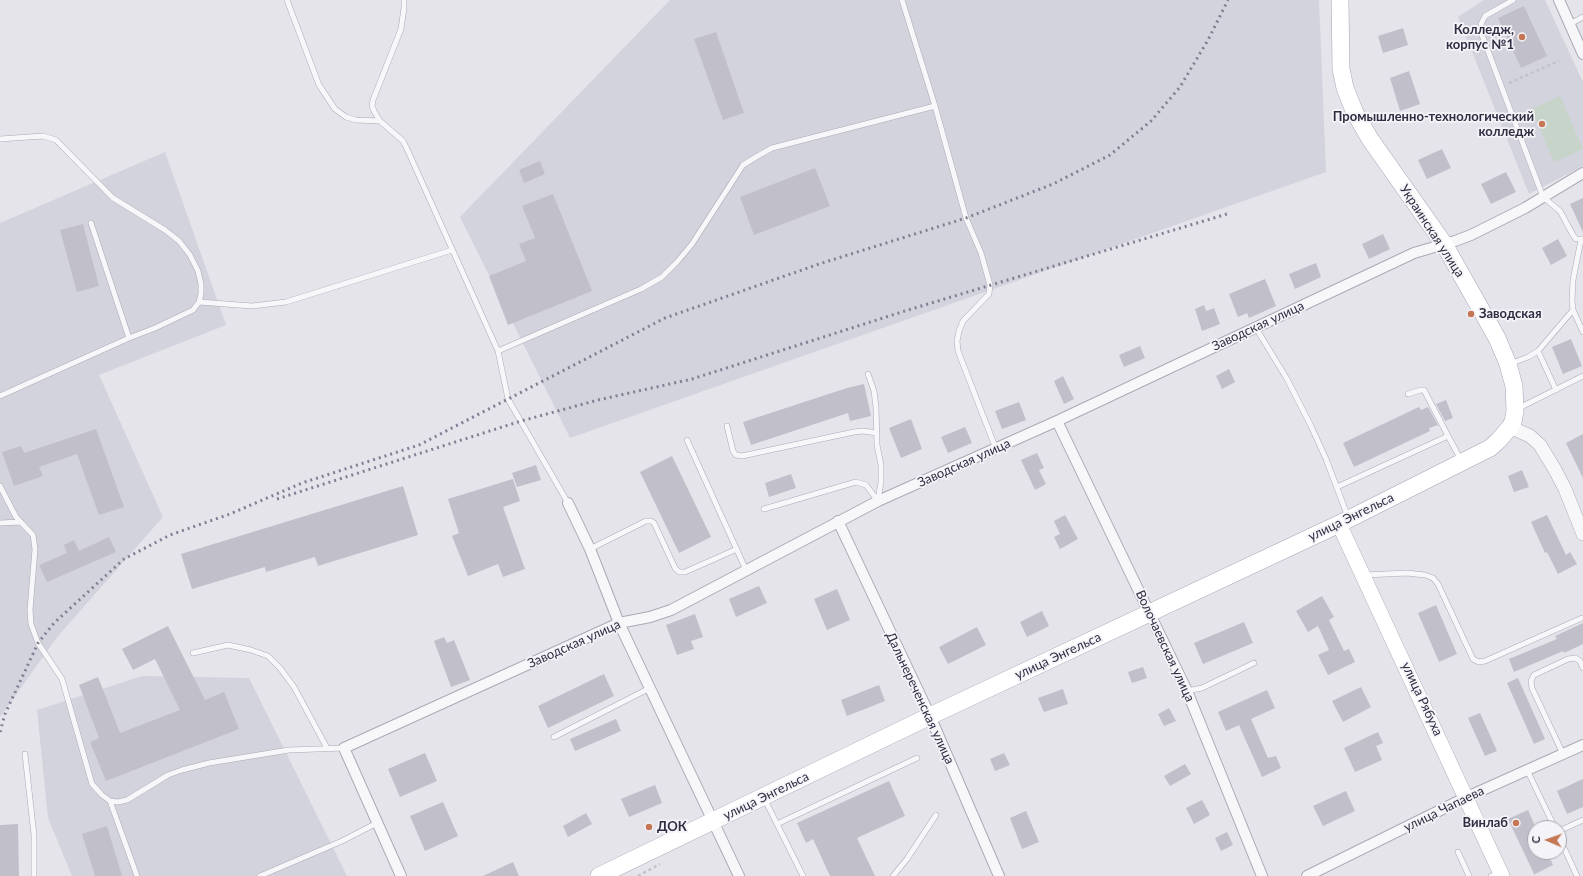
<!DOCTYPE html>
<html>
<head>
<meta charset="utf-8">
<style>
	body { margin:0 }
	#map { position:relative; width:1583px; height:876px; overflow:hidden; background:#e5e4eb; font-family:Lato,sans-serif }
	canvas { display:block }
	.north { position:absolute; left:1527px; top:820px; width:40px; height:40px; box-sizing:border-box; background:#f4f4f8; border:1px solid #a5a4af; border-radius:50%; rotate:272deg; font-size:11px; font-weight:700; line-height:16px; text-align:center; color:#2f2d42 }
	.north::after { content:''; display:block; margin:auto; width:14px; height:18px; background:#c47655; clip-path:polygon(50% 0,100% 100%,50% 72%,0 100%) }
</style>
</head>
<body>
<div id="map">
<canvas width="1583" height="876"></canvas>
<div class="north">С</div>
</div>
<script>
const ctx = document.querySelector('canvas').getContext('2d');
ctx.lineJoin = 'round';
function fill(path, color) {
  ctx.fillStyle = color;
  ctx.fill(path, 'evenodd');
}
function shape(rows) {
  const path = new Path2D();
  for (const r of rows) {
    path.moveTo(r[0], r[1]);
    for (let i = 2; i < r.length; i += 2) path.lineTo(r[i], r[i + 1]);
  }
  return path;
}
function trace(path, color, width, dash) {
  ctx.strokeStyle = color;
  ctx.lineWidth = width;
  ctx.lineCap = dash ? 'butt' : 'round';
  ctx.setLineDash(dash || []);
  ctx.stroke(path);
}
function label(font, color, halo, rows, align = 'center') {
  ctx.font = font + ' Lato,sans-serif';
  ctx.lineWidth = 3.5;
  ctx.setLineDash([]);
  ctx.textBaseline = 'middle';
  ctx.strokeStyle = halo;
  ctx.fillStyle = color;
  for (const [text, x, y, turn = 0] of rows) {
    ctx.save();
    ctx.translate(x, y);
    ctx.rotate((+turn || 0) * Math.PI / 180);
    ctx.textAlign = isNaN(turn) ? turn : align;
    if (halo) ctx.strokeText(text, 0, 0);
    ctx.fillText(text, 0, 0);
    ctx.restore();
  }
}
fill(shape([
	[670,0,1319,0,1326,172,570,438,460,217],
	[1484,0,1545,0,1583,82,1583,166,1529,194,1458,17],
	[165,152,226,325,99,375,163,517,58,636,0,717,0,223],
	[142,676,249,678,347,876,72,876,48,818,37,710]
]), '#d3d3dd');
fill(shape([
	[1560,96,1583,149,1554,162,1531,109]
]), '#c6d4c9');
fill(shape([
	[1524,6,1547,56,1521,68,1498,18],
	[1403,28,1408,45,1383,53,1378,36],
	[716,32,744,113,723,120,694,39],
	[1409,71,1420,104,1400,111,1390,78],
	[1442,149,1451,168,1427,179,1418,160],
	[540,161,545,174,524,183,519,170],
	[815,168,830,206,754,235,740,197],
	[1506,172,1516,192,1491,204,1481,184],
	[553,194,592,291,508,325,489,276,526,261,519,244,535,238,522,206],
	[1583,198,1583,232,1570,204],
	[83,224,99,286,77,292,60,230],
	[1383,234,1390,249,1369,259,1362,244],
	[1558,239,1567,256,1551,265,1542,248],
	[1316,263,1321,277,1295,289,1289,274],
	[1265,279,1276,306,1249,318,1247,313,1238,317,1229,294],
	[1204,305,1206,311,1214,308,1220,324,1202,331,1195,309],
	[1571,339,1582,366,1563,374,1552,347],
	[1140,346,1145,358,1124,367,1119,355],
	[1229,369,1235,382,1222,389,1216,376],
	[1063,376,1074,399,1064,404,1054,381],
	[864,384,871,416,850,421,848,413,751,445,743,422,847,388],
	[1446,400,1453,418,1445,421,1436,404],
	[1019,402,1026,420,1002,429,995,411],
	[1419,407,1421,410,1428,407,1438,425,1429,428,1430,431,1354,467,1343,443],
	[911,419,922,449,901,458,889,428],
	[965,427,972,443,948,453,941,437],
	[96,429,124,507,99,515,77,454,39,467,43,476,14,486,2,452,21,446,24,453],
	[1583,434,1583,478,1566,443],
	[1037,453,1044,468,1039,470,1046,484,1035,490,1021,460],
	[672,456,711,537,679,553,640,472],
	[536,465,541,480,517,487,512,473],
	[1522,470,1529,487,1514,492,1508,476],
	[791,474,796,488,769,497,765,483],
	[513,479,520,501,503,507,525,569,503,577,498,564,468,576,452,536,459,533,448,499],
	[403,486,418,535,318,566,315,557,266,572,265,567,192,589,181,554],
	[1065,515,1078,539,1060,549,1054,537,1060,534,1054,521],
	[1547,515,1566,555,1570,552,1577,564,1558,574,1547,552,1545,553,1531,522],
	[109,537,116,552,47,582,39,565,67,553,64,545,74,540,79,551],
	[759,586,767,603,736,617,729,599],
	[837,589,850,620,827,630,814,599],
	[1322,596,1334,617,1329,620,1344,651,1349,649,1355,662,1328,675,1318,655,1329,650,1318,626,1308,632,1296,611],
	[1436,605,1457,654,1439,662,1418,613],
	[1042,611,1049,626,1027,637,1020,622],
	[695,614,703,637,691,641,694,649,677,655,666,625],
	[1244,622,1253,643,1203,664,1194,643],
	[1583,623,1583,644,1564,653,1563,651,1514,672,1509,659,1557,639,1555,636],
	[168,626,205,700,224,692,239,729,106,781,90,742,99,738,79,685,98,677,120,733,180,710,155,659,133,670,122,649],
	[977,627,986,645,948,664,939,647],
	[444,637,447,643,454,640,470,680,451,687,434,641],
	[1143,667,1147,678,1132,683,1128,672],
	[604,674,614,696,548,728,538,706],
	[1518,678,1545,739,1534,744,1507,683],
	[879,685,885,701,847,716,841,700],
	[1361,687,1371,707,1343,722,1332,701],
	[1063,689,1068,704,1044,712,1038,698],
	[1267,690,1275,708,1251,719,1268,758,1276,756,1281,768,1262,777,1239,725,1226,731,1218,712],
	[1169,708,1176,721,1164,726,1158,714],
	[1480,713,1497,751,1485,756,1468,718],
	[616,719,621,731,575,751,570,739],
	[1378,732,1383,743,1376,746,1382,760,1355,772,1344,748],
	[425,753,437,781,400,797,388,769],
	[1004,753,1010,765,995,771,990,759],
	[1185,764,1191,774,1170,786,1164,776],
	[1583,779,1583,807,1567,814,1557,791],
	[889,781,905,816,857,838,875,876,830,876,813,839,806,843,797,823],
	[655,785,662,803,629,817,621,799],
	[1346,791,1355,811,1323,826,1313,806],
	[1202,800,1210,815,1194,824,1186,808],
	[443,802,458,836,425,851,410,816],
	[1528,810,1535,826,1535,852,1547,852,1553,865,1535,874,1535,876,1508,819],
	[1026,811,1039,842,1022,849,1010,818],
	[586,813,592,824,568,837,563,826],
	[18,824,19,876,0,876,0,825],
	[107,826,122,876,95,876,82,834],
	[1227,832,1233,845,1221,851,1215,838],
	[513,862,519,876,483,876]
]), '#c0bfca');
const service = shape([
	[287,0,319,85,335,109,346,117,356,120,380,121],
	[404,0,404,8,401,29,373,100,372,106,374,111,380,121,403,141,407,149,498,351,508,399,568,503],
	[902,0,935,106,966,218,981,253,990,285,989,294,963,321,959,331,957,341,958,351,996,449],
	[1513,0,1485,16,1481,24,1482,35,1543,197,1560,211,1573,235,1576,239,1583,239],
	[1570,24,1583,17],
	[0,139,43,136,56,140,113,198,165,230,179,241,190,255,198,271,201,284,201,294,199,302,193,310,155,328,129,338],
	[1581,240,1573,280,1572,300,1573,310,1583,332],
	[199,302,252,306,286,302,452,250],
	[1256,328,1287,379,1311,426,1326,459,1348,517],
	[498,351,641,289,662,277,677,262,692,244,743,165,756,157,772,148,935,106],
	[1538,351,1556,390],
	[1510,364,1528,357,1538,351,1573,310],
	[868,374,874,391,876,407,877,445,881,465,881,482,878,500],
	[1408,394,1421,390,1424,390,1448,436],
	[0,396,129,338,91,223],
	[1517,409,1583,376],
	[727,426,733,451,736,455,742,456,854,432,863,431,877,433],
	[687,440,746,570],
	[0,486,16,517,33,535,35,549,30,610,31,624,38,643,62,679,92,784,102,795,110,801,118,802,127,800,168,775,182,770,209,763,289,750,344,748],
	[1337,487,1448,436,1461,460],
	[764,509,856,482,866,485,878,501],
	[0,523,21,522],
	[590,549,646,521,651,521,654,523,675,568,679,572,685,572,737,549],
	[1365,575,1407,573,1425,575,1433,578,1438,584,1473,659,1479,662,1485,661,1582,618],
	[193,653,228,645,251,650,268,656,280,668,294,687,327,748],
	[1187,691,1202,688,1254,663],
	[554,737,650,688],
	[25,754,34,835,34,876],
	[1563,754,1532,688,1531,681,1534,675,1568,659,1575,658,1580,661,1583,668],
	[1527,770,1555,828],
	[765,800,803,876],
	[110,801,137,876],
	[777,824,917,758],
	[1559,831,1583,820],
	[1559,837,1577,876],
	[1458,852,1469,876],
	[260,876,342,841,377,823],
	[893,876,907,859,936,815],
	[1491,876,1500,873]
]);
const minor = shape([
	[1559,0,1583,54],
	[1057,421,1187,691,1262,876],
	[568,503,590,549,619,623,739,876],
	[838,521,930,716,999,876],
	[401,876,344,748,619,623,650,617,671,610,878,501,1057,421,1414,253,1455,241,1471,235,1525,208,1583,173],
	[1307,876,1467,797,1583,745]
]);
const tertiary = shape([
	[1510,427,1530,436,1540,445,1554,468,1565,489,1583,534]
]);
const secondary = shape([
	[1339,524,1502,876]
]);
const primary = shape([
	[599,876,930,716,1339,524,1490,448,1499,440,1510,427,1513,422,1515,411,1514,386,1508,364,1497,338,1444,244,1370,139,1355,113,1345,88,1341,69,1340,0]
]);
trace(service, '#aba9b5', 6);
trace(minor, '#aba9b5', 12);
trace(tertiary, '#aba9b5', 14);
trace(secondary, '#aba9b5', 16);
trace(primary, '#a5a4b6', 18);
trace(shape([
	[1509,83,1559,61],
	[638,876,660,864]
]), '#c3c2c9', 2.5, [3, 3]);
trace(service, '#f7f7f9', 5);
trace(minor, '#f7f7f9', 10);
trace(tertiary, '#f7f7f9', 13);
trace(secondary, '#fff', 15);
trace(primary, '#fff', 17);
trace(shape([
	[277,499,521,421,598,400,692,379,908,310,1227,214],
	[0,732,5,714,38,643,54,623,124,559,170,535,230,514,302,483,419,445,665,318,819,264,966,218,1053,184,1110,155,1151,121,1180,87,1208,40,1228,0]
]), '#807f93', 3, [2, 4]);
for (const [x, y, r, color] of [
	[1522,37,4,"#c47655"],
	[1542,124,4,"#c47655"],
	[1471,314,4,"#c47655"],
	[1516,823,4,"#c47655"],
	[649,827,4,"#c47655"]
]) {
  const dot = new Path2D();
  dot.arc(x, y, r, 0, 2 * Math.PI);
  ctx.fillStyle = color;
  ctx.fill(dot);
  trace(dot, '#f4f4f8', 1.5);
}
label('bold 13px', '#2f2d42', '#f4f4f8', [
	["Колледж,",1514,30],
	["корпус №1",1514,45],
	["Промышленно-технологический",1534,117],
	["колледж",1534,132],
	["Заводская",1479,314,"left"],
	["Винлаб",1508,823],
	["ДОК",657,827,"left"]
], 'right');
label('13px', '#2f2d42', '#f4f4f8', [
	["Украинская улица",1432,231,57],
	["Заводская улица",1258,326,-25],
	["Заводская улица",964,463,-24],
	["улица Энгельса",1351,517,-26],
	["Заводская улица",574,644,-24],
	["Волочаевская улица",1165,646,65],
	["улица Энгельса",1058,656,-25],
	["Дальнереченская улица",920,698,65],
	["улица Рябуха",1422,699,65],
	["улица Энгельса",766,796,-26],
	["улица Чапаева",1444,809,-26]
]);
</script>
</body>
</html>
